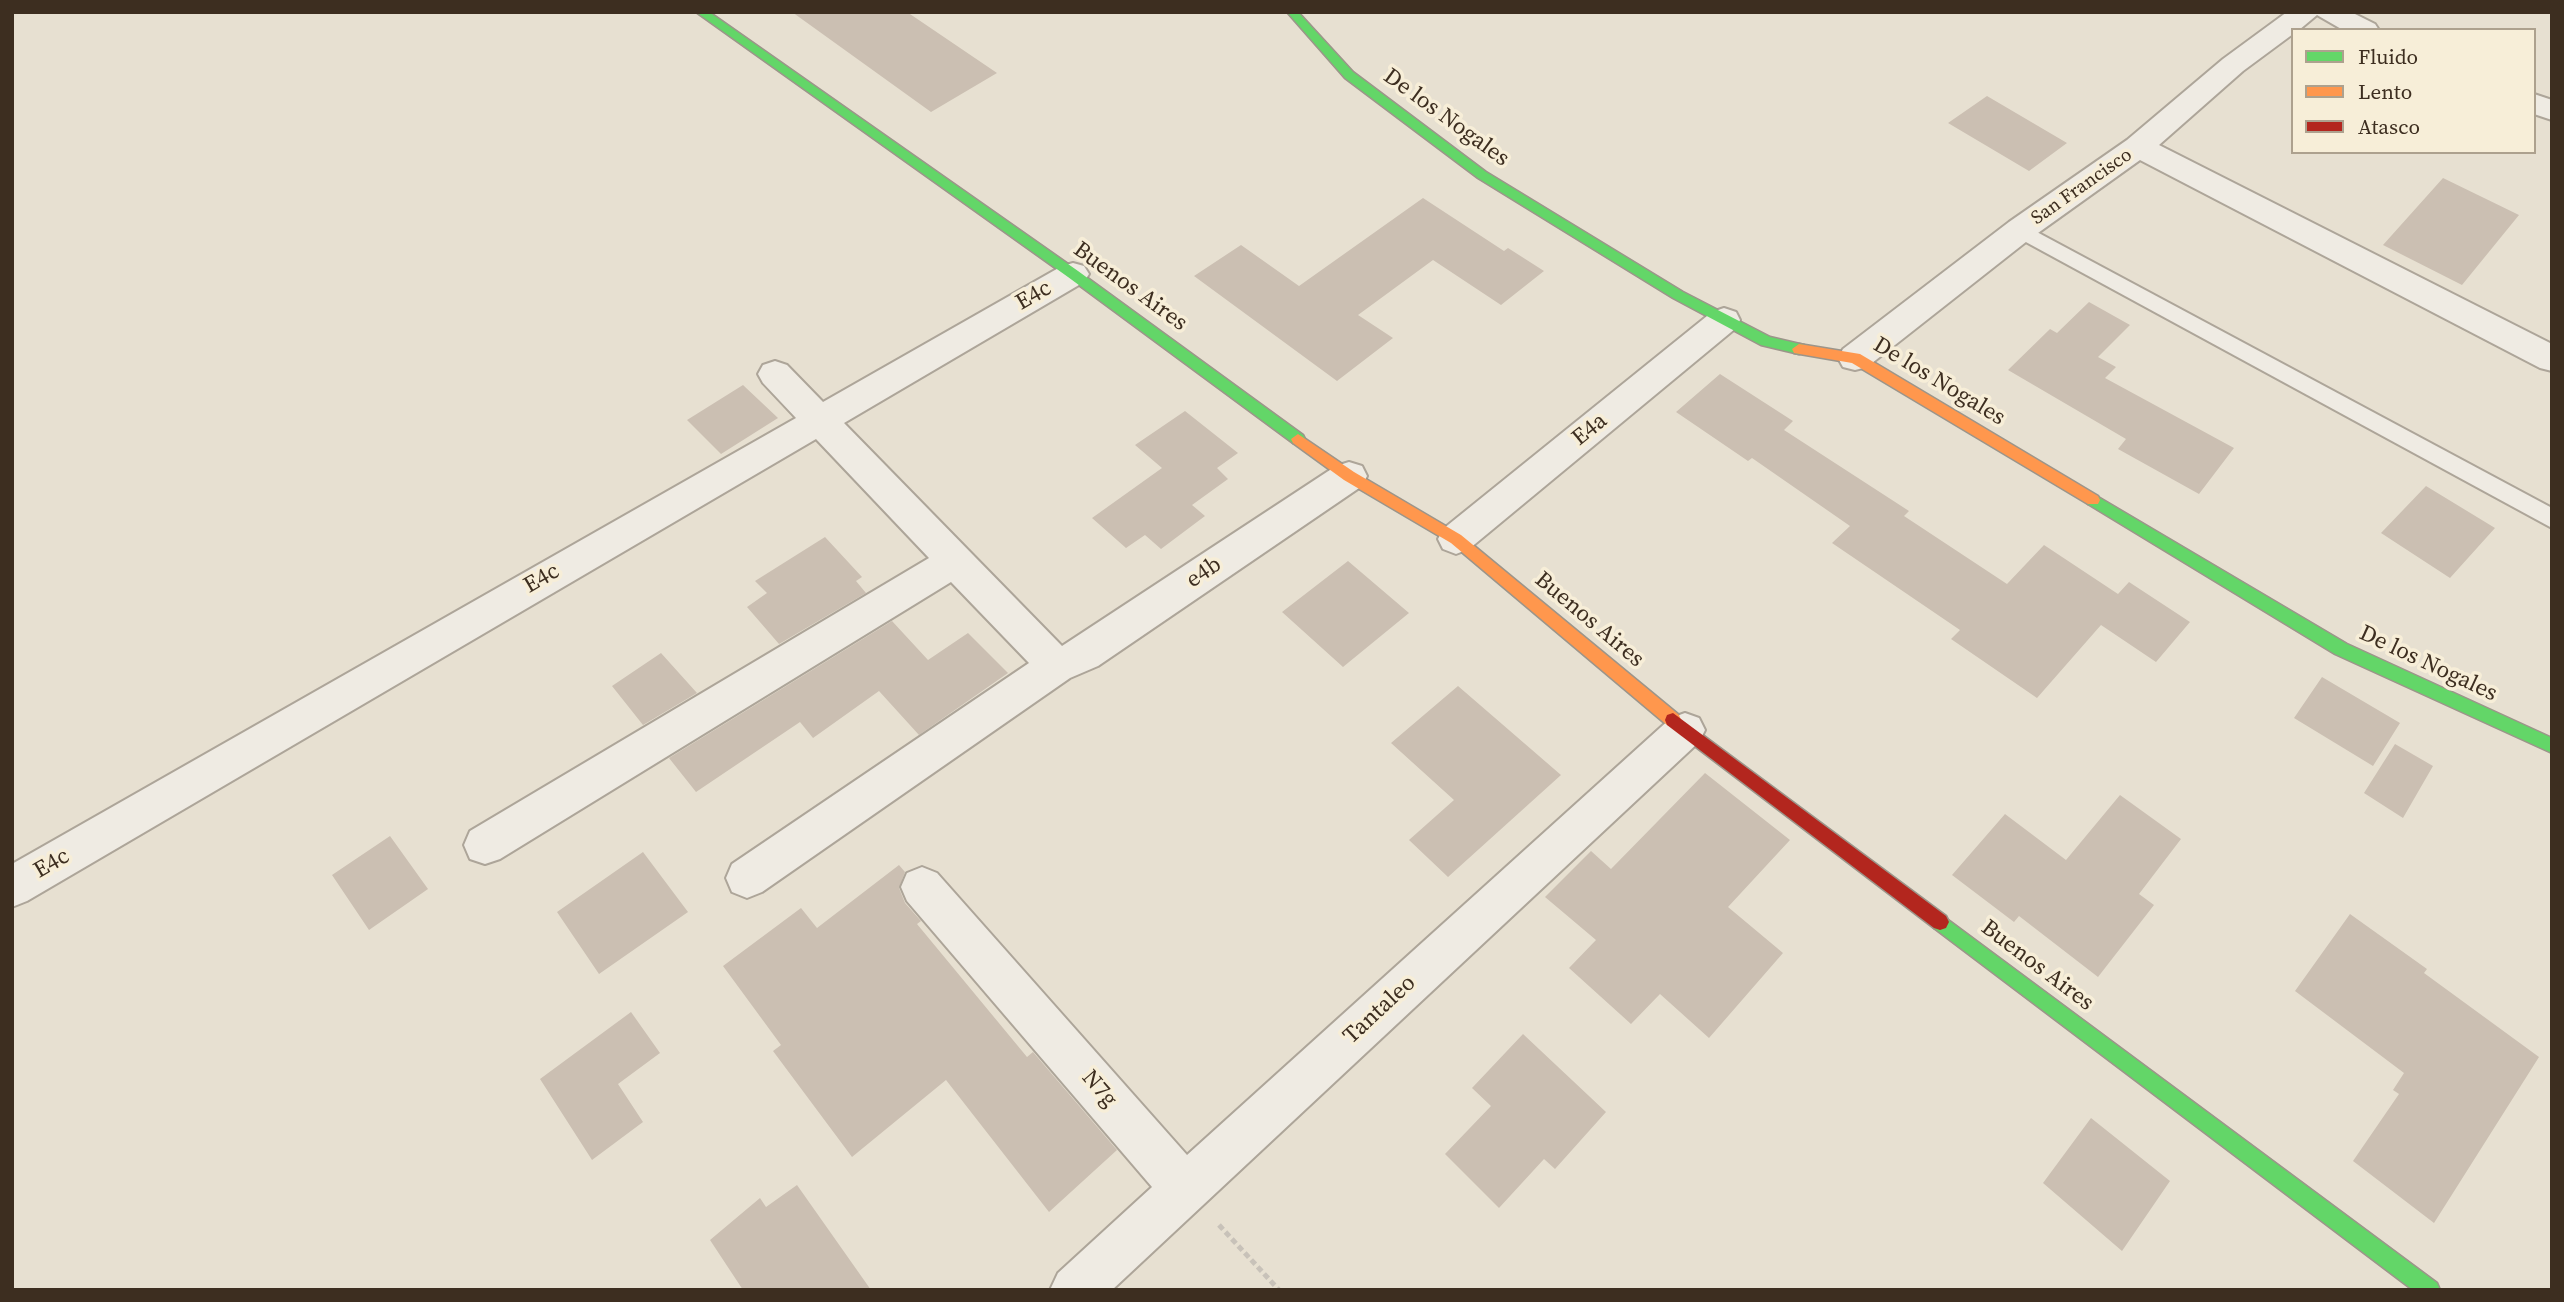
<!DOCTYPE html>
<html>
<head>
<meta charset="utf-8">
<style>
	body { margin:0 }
	#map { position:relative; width:2564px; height:1302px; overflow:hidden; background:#e7e0d1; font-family:"Source Serif 4",serif }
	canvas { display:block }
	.frame { position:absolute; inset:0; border:14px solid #3d2e20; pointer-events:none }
	.legend { position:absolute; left:2291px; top:28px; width:245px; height:126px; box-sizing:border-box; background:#f7eed8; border:2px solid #ada18e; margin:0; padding:9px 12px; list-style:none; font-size:21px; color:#3d2e20 }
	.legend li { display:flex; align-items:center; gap:14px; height:35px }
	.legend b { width:35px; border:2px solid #ada18e }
</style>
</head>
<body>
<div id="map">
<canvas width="2564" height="1302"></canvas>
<div class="frame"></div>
<ul class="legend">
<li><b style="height:9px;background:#63d668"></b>Fluido</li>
<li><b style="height:9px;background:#ff974d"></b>Lento</li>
<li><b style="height:9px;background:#b3261e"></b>Atasco</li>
</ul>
</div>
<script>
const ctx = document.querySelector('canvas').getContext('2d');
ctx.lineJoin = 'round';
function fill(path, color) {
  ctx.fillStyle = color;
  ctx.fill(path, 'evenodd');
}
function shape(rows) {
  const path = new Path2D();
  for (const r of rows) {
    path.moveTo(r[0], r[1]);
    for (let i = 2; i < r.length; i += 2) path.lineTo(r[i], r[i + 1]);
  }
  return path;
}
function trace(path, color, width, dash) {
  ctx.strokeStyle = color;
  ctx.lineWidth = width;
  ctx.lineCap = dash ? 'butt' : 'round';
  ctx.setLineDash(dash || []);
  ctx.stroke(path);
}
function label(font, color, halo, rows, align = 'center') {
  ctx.font = font + ' "Source Serif 4",serif';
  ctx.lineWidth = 7;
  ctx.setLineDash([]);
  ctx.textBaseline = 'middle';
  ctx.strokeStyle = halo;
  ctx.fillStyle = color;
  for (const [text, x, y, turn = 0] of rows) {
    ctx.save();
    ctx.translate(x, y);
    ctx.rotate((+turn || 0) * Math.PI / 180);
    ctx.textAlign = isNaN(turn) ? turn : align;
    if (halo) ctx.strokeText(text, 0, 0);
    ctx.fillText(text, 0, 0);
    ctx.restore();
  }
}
fill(shape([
	[792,12,907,12,997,73,931,112],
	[1987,96,2067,143,2029,171,1948,123],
	[2443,178,2519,215,2462,285,2383,245],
	[1423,198,1504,251,1508,248,1544,271,1501,305,1433,260,1358,315,1393,338,1337,381,1194,276,1241,245,1299,286],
	[2089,302,2130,325,2098,357,2116,367,2105,378,2234,448,2199,494,2118,449,2126,439,2008,370,2050,329,2057,333],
	[1720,374,1793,421,1784,430,1909,511,1904,516,2007,584,2044,545,2118,594,2129,582,2190,622,2156,662,2101,625,2037,698,1951,639,1960,630,1832,543,1850,526,1752,458,1748,461,1676,412],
	[743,385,778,418,721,454,687,420],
	[1185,411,1238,453,1217,468,1228,479,1192,505,1205,516,1161,549,1145,535,1126,548,1092,518,1162,468,1135,445],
	[2426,486,2495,528,2450,578,2381,533],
	[825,537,862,577,856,581,866,593,779,644,747,607,767,593,755,581],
	[1348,561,1409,613,1343,667,1282,612],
	[892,621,928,660,968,633,1008,673,919,735,879,691,813,738,800,722,696,792,669,758],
	[661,653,697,693,643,725,612,686],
	[2322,677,2400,723,2373,766,2294,718],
	[1458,686,1561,775,1448,877,1409,840,1454,800,1391,743],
	[2395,744,2433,766,2403,818,2364,793],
	[1705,773,1790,840,1728,907,1783,953,1709,1038,1660,994,1631,1024,1569,968,1596,940,1545,897,1591,851,1611,869],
	[2120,795,2181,839,2139,894,2154,905,2098,977,2019,916,2014,922,1952,875,2005,814,2066,860],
	[390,836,428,889,369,930,332,875],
	[643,852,688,912,599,974,557,912],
	[899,865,905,872,899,888,905,903,921,921,917,924,1027,1057,1033,1052,1117,1150,1049,1212,946,1080,852,1157,773,1051,781,1045,723,966,801,908,817,928],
	[2350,914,2427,969,2424,973,2539,1057,2434,1223,2353,1161,2399,1094,2393,1090,2404,1073,2295,991],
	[631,1012,660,1053,618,1084,643,1122,592,1160,540,1079],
	[1523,1034,1606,1112,1555,1169,1544,1159,1499,1208,1445,1154,1491,1106,1472,1088],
	[2091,1118,2170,1181,2122,1251,2043,1183],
	[797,1185,871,1290,743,1290,710,1240,760,1198,766,1207]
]), '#cbbfb2');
const lane = shape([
	[2020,223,2552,508,2552,528,2013,235,2010,230,2013,225,2020,223]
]);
const street = shape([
	[2287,12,2351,12,2375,24,2379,30,2343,30,2317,15,2299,30,2293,30,2293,34,2243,71,2159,145,2552,344,2552,371,2540,368,2140,160,2031,238,1867,367,1855,370,1843,367,1838,358,1843,349,2009,222,2127,140,2223,59,2287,12],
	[2534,94,2552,100,2552,120,2534,114,2534,94],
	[1073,263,1084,266,1089,274,1084,282,844,423,1062,646,1336,466,1349,462,1362,466,1367,476,1362,486,1098,666,1070,678,762,892,747,898,732,892,726,878,732,864,1029,663,951,582,500,859,485,864,470,859,464,845,470,831,929,558,816,439,27,901,12,907,12,864,796,418,763,383,758,374,763,365,775,361,787,365,823,402,1062,266,1073,263],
	[1724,308,1736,312,1740,320,1736,328,1469,549,1456,554,1443,549,1438,539,1443,529,1712,312,1724,308],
	[1685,713,1699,718,1705,730,1699,742,1112,1290,1050,1290,1058,1273,1152,1187,907,901,901,887,907,873,922,867,937,873,1187,1155,1671,718,1685,713]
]);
const fast = shape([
	[696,12,709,12,1078,271,1303,435,1305,439,1303,443,1293,443,1068,277,696,12],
	[1287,12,1298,12,1353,72,1486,172,1683,292,1770,337,1804,345,1806,349,1804,353,1799,354,1761,345,1673,298,1478,178,1345,78,1287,12],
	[2093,494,2347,644,2552,738,2552,753,2335,654,2088,504,2086,500,2093,494],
	[1940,914,2437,1283,2440,1290,2413,1290,1934,928,1931,922,1934,916,1940,914]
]);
const slow = shape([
	[1799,344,1860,354,2098,496,2100,500,2098,504,2088,504,1852,363,1794,353,1792,349,1799,344],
	[1298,434,1354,472,1461,535,1679,715,1681,720,1679,725,1673,727,1667,725,1451,543,1344,480,1293,443,1291,439,1298,434]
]);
const jam = shape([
	[1673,713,1946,916,1949,922,1946,928,1940,930,1934,928,1667,725,1665,720,1667,715,1673,713]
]);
trace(lane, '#ada599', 4);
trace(street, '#ada599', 4);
trace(fast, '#9c958a', 3);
trace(slow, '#9c958a', 3);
trace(jam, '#9c958a', 3);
trace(shape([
	[1219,1225,1279,1290]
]), '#c8c2b9', 5, [6, 3.5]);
fill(lane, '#efebe3');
fill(street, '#efebe3');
fill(fast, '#63d668');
fill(slow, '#ff974d');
fill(jam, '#b3261e');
label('19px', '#3d2e20', '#f7eed8', [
	["San Francisco",2082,187,-35]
]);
label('23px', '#3d2e20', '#f7eed8', [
	["De los Nogales",1446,118,36],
	["Buenos Aires",1130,287,36],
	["E4c",1034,296,-30],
	["De los Nogales",1939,382,31],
	["E4a",1590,430,-39],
	["e4b",1204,573,-34],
	["E4c",542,579,-30],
	["Buenos Aires",1589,620,40],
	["De los Nogales",2428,664,25],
	["E4c",52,864,-30],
	["Buenos Aires",2037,966,37],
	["Tantaleo",1380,1010,-43],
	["N7g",1099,1089,49]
]);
</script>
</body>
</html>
